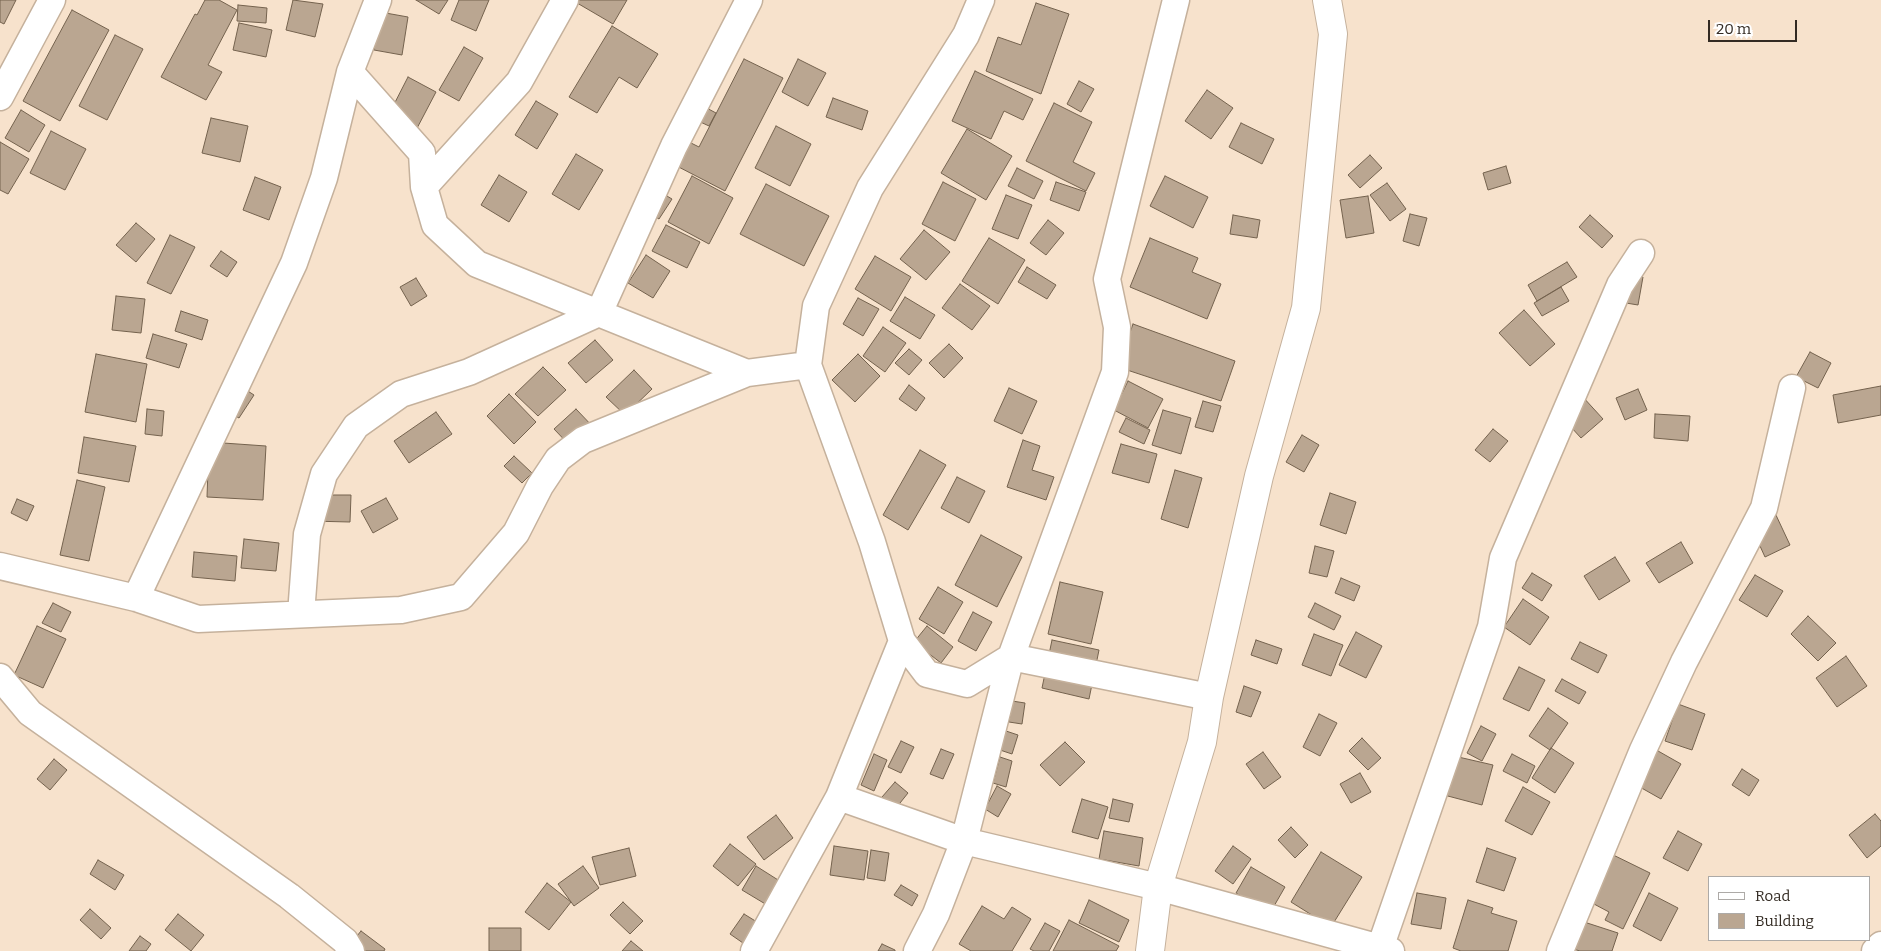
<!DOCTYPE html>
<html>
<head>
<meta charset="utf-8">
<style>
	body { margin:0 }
	#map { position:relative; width:1881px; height:951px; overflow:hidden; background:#f7e2cc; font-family:Bitter,serif }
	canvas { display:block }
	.legend { position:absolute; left:1708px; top:876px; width:162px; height:65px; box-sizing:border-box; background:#fff; border:1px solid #adaaa7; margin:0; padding:6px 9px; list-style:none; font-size:15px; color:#332b23 }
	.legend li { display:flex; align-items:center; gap:10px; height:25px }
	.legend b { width:25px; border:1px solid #adaaa7 }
	.scale { position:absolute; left:1708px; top:20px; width:89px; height:22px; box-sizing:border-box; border:2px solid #332b23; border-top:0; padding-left:6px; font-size:15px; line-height:18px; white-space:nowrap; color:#332b23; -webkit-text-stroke:4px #fff; paint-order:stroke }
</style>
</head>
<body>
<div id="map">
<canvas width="1881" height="951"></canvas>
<ul class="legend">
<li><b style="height:6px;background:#fff"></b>Road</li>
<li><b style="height:14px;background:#baa691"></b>Building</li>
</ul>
<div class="scale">20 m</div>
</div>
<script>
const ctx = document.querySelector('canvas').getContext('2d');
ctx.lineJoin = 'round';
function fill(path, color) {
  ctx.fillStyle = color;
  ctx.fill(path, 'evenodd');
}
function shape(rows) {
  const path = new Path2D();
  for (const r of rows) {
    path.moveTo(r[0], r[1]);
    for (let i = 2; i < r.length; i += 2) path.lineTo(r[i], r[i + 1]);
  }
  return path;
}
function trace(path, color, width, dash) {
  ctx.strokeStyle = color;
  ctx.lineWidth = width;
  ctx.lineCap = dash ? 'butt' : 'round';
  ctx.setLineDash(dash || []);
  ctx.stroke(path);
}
const building = shape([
	[0,0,16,0,4,24,0,22,0,0],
	[205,0,219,0,237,10,208,65,222,72,206,100,161,77,195,14,197,15,205,0],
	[293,0,323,4,315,37,286,30,293,0],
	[416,0,448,0,439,14,416,0],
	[459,0,489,0,476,31,451,20,459,0],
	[572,0,627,0,613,24,572,0],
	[1036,3,1069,14,1041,94,986,71,998,37,1021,45,1036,3],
	[238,5,267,8,266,23,237,21,238,5],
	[72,10,109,30,60,121,23,101,72,10],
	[380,12,408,17,402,55,374,50,380,12],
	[239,23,272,30,266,57,233,50,239,23],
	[612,26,658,54,637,88,619,77,597,113,569,97,612,26],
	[115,35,143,49,107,120,79,106,115,35],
	[464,47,483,58,459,101,439,90,464,47],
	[744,59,783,78,725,191,671,163,683,139,699,147,744,59],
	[798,59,826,73,808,106,782,92,798,59],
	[975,71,1033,99,1023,120,1004,111,991,139,952,121,975,71],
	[408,77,436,92,415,132,387,118,408,77],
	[1079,81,1094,89,1081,112,1067,104,1079,81],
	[1207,90,1233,108,1211,139,1185,121,1207,90],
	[833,98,868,111,862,130,826,117,833,98],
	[536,101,558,114,537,149,515,135,536,101],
	[1054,103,1092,122,1073,162,1095,173,1086,191,1026,161,1054,103],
	[701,105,716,113,709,126,694,119,701,105],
	[21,110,45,125,29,152,5,138,21,110],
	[211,118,248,126,240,162,202,153,211,118],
	[1241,123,1274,139,1262,164,1229,147,1241,123],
	[776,126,811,144,790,186,755,168,776,126],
	[967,129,1012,156,986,200,941,173,967,129],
	[51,131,86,149,65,190,30,173,51,131],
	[0,142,29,159,8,194,0,190,0,142],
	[576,154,603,170,579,210,552,194,576,154],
	[1370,155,1382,168,1360,188,1348,175,1370,155],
	[1506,166,1511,183,1488,190,1483,173,1506,166],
	[1017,168,1043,181,1034,199,1008,186,1017,168],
	[499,175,527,192,509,222,481,205,499,175],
	[692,176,733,198,709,244,668,222,692,176],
	[1165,176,1208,197,1193,228,1150,206,1165,176],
	[255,177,281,187,269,220,243,210,255,177],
	[943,182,976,199,955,241,922,224,943,182],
	[1056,182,1086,192,1079,211,1050,200,1056,182],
	[1387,183,1406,209,1390,221,1370,195,1387,183],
	[766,184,829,216,804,266,740,234,766,184],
	[660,192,672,199,659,219,648,212,660,192],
	[1006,195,1032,205,1018,239,992,229,1006,195],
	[1368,196,1374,233,1346,238,1340,200,1368,196],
	[1410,214,1427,218,1419,246,1403,241,1410,214],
	[1233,215,1260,220,1257,238,1230,234,1233,215],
	[1590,215,1613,236,1602,248,1579,227,1590,215],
	[1048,220,1064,233,1046,255,1030,243,1048,220],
	[136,223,155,239,136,262,116,245,136,223],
	[666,225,700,242,687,268,652,251,666,225],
	[924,230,950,252,926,280,900,259,924,230],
	[170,235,195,247,171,294,147,283,170,235],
	[989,238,1025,260,998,304,962,281,989,238],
	[1150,238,1198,258,1192,272,1221,284,1207,319,1130,287,1150,238],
	[221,251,237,262,227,277,210,266,221,251],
	[646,255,670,271,653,298,628,283,646,255],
	[875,256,911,277,891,311,855,289,875,256],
	[1567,262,1577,277,1537,301,1528,285,1567,262],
	[1027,267,1056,285,1047,299,1018,282,1027,267],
	[1625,274,1643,277,1638,305,1620,302,1625,274],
	[416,278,427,296,411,306,400,287,416,278],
	[960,284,990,306,972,330,942,308,960,284],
	[1561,287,1569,301,1542,316,1534,303,1561,287],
	[116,296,145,299,141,333,112,330,116,296],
	[905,297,935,315,920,339,890,321,905,297],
	[858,298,879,309,863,336,843,324,858,298],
	[1524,310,1555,344,1530,366,1499,333,1524,310],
	[181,311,208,320,202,340,175,331,181,311],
	[1133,324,1235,361,1221,401,1118,367,1133,324],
	[883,327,906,343,885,372,863,356,883,327],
	[153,334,187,344,179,368,146,358,153,334],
	[595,340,613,360,586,383,568,363,595,340],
	[949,344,963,358,944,378,929,363,949,344],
	[909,349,922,360,909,375,895,363,909,349],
	[1810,352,1831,363,1818,388,1796,377,1810,352],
	[96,354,147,364,136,422,85,412,96,354],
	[858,354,880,376,855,402,832,380,858,354],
	[543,367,566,390,538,416,515,394,543,367],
	[634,370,652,389,625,415,606,397,634,370],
	[1128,381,1163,399,1148,428,1114,410,1128,381],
	[909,385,925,398,916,411,899,399,909,385],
	[240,386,254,395,239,418,225,410,240,386],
	[1881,386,1881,415,1838,423,1833,395,1881,386],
	[1009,388,1037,401,1022,434,994,421,1009,388],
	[1638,389,1647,410,1625,420,1616,398,1638,389],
	[509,394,536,422,514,444,487,416,509,394],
	[1582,396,1603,419,1581,438,1560,415,1582,396],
	[1203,401,1221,406,1213,432,1195,427,1203,401],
	[147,409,164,411,162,436,145,434,147,409],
	[576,409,596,430,575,451,554,429,576,409],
	[1163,410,1191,418,1181,454,1152,445,1163,410],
	[436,412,452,434,409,463,394,441,436,412],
	[1655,414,1690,416,1688,441,1654,438,1655,414],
	[1126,418,1150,430,1144,444,1119,432,1126,418],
	[1493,429,1508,441,1490,462,1475,450,1493,429],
	[1302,435,1319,445,1304,472,1286,462,1302,435],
	[84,437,136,446,129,482,78,473,84,437],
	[1023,440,1040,446,1032,470,1054,477,1046,500,1007,487,1023,440],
	[209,442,266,446,263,500,207,497,209,442],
	[1121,444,1157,454,1149,483,1112,473,1121,444],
	[920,450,946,465,908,530,883,515,920,450],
	[514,456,532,473,522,483,504,466,514,456],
	[1175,470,1202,478,1188,528,1161,519,1175,470],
	[957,477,985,491,969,523,941,508,957,477],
	[77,480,105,487,89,561,60,555,77,480],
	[1330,493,1356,502,1346,534,1320,525,1330,493],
	[309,495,351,495,350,522,309,521,309,495],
	[386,498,398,519,373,533,361,511,386,498],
	[17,499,34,506,27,521,11,513,17,499],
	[1775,513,1790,545,1765,557,1750,524,1775,513],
	[981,535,1022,557,997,607,955,585,981,535],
	[244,539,279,543,276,571,241,568,244,539],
	[1681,542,1693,563,1659,583,1646,563,1681,542],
	[1315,546,1334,551,1327,577,1309,573,1315,546],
	[194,552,237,556,235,581,192,577,194,552],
	[1615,557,1630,581,1599,600,1584,576,1615,557],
	[1532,573,1552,585,1542,601,1522,588,1532,573],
	[1755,575,1783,591,1767,617,1739,600,1755,575],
	[1341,578,1360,586,1354,601,1335,593,1341,578],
	[1060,582,1103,592,1091,644,1048,634,1060,582],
	[938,587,963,602,944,634,919,619,938,587],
	[1523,599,1549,617,1530,645,1504,627,1523,599],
	[53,603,71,612,61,632,42,623,53,603],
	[1315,603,1341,616,1334,630,1308,617,1315,603],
	[973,612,992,622,976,651,958,641,973,612],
	[1808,616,1836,643,1818,661,1791,634,1808,616],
	[37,626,66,639,43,688,14,675,37,626],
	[927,626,953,647,941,663,914,642,927,626],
	[1356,632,1382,646,1366,678,1339,665,1356,632],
	[1314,634,1343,645,1331,676,1302,665,1314,634],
	[1052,640,1099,650,1089,699,1042,688,1052,640],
	[1256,640,1282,649,1277,664,1251,655,1256,640],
	[1580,642,1607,655,1598,673,1571,659,1580,642],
	[1846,656,1867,686,1837,707,1816,678,1846,656],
	[1519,667,1545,680,1529,711,1503,699,1519,667],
	[1562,679,1586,692,1579,704,1555,691,1562,679],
	[1244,686,1261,692,1251,717,1236,712,1244,686],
	[1012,701,1025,703,1022,724,1009,722,1012,701],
	[1678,704,1705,714,1692,750,1665,741,1678,704],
	[1548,708,1568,723,1550,750,1529,736,1548,708],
	[1319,714,1337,723,1320,756,1303,747,1319,714],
	[1481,726,1496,734,1482,761,1467,753,1481,726],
	[1003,730,1018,735,1012,754,997,749,1003,730],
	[1362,738,1381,758,1368,770,1349,751,1362,738],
	[901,741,914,747,901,773,888,767,901,741],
	[1065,742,1085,762,1060,786,1040,765,1065,742],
	[1651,747,1681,764,1661,799,1631,782,1651,747],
	[1551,748,1574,763,1555,793,1532,778,1551,748],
	[941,749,954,754,943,779,930,774,941,749],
	[1263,752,1281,777,1264,789,1246,764,1263,752],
	[874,754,887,760,874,791,861,785,874,754],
	[1512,754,1535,766,1527,783,1503,771,1512,754],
	[1454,756,1493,765,1482,805,1444,795,1454,756],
	[1000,757,1012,761,1006,787,993,783,1000,757],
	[54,759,67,770,50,790,37,779,54,759],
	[1742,769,1759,780,1749,796,1732,785,1742,769],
	[1360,773,1371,792,1351,803,1340,784,1360,773],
	[895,782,908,793,896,808,882,797,895,782],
	[997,786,1011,794,998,817,985,809,997,786],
	[1523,787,1550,802,1532,835,1505,821,1523,787],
	[1082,799,1108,807,1098,839,1072,832,1082,799],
	[1113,799,1133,804,1129,822,1109,818,1113,799],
	[1875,814,1881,821,1881,846,1867,858,1849,835,1875,814],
	[776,815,793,838,764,860,747,837,776,815],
	[1291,827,1308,845,1295,858,1278,840,1291,827],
	[1104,831,1143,838,1139,866,1099,859,1104,831],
	[1678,831,1702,844,1688,871,1663,858,1678,831],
	[730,844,756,864,738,886,713,866,730,844],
	[834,846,868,851,864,880,830,875,834,846],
	[1233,846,1251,859,1233,884,1215,871,1233,846],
	[629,848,636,876,600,885,592,857,629,848],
	[1487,848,1516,858,1504,891,1476,882,1487,848],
	[1601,849,1650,873,1623,929,1605,920,1609,912,1579,896,1601,849],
	[871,850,889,853,885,881,867,878,871,850],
	[1321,852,1362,877,1331,927,1291,902,1321,852],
	[98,860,124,875,115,890,90,874,98,860],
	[583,866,599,888,574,906,558,884,583,866],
	[756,866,786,885,772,908,742,890,756,866],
	[1251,867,1285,887,1270,913,1236,893,1251,867],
	[547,883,571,902,549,930,525,912,547,883],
	[901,885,918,895,912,906,894,895,901,885],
	[1417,893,1446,898,1441,929,1411,924,1417,893],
	[1649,893,1678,908,1661,941,1633,926,1649,893],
	[1089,900,1129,920,1119,942,1079,923,1089,900],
	[1468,900,1493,908,1491,913,1517,921,1508,951,1461,951,1453,948,1468,900],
	[623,902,643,921,630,934,610,915,623,902],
	[982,906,1004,919,1012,907,1031,919,1012,951,971,951,959,944,982,906],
	[90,909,111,928,101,939,80,920,90,909],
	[178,914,204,935,191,951,165,930,178,914],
	[744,914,757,922,743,943,730,934,744,914],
	[1069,920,1119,946,1116,951,1053,951,1069,920],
	[1581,921,1618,933,1612,951,1580,951,1573,949,1581,921],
	[1045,923,1060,931,1049,951,1034,951,1030,949,1045,923],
	[489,928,521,928,521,951,489,951,489,928],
	[361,931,385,949,384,951,345,951,361,931],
	[140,936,151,944,146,951,129,951,140,936],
	[631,941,643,951,622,951,631,941],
	[882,944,895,950,895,951,878,951,882,944]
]);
fill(building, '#baa691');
trace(building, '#74624e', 1);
const minor = shape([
	[981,0,966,35,870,188,816,306,808,365,872,542,902,641,927,674,967,684,1011,657,1209,697],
	[350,72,422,153,424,187,435,225,477,264,747,373],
	[0,97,52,0],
	[424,187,519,82,565,0],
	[0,566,136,598,198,619,401,610,461,597,516,533,540,486,558,459,583,440,747,373,808,365],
	[136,598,294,263,324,178,350,72,378,0],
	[301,614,307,534,324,474,356,426,401,394,469,372,599,313,674,146,749,0],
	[0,677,30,713,289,896,345,941,351,951],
	[839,797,964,841,1158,887,1391,951],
	[754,951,839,797,902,641],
	[917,951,936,914,964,841,1011,657,1115,372,1117,327,1107,279,1176,0],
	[1379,951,1491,627,1503,558,1620,285,1641,253],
	[1560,951,1643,750,1684,662,1764,508,1792,388],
	[1875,951,1881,945]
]);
const tertiary = shape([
	[1150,951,1158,887,1202,742,1209,697,1259,476,1306,308,1333,34,1327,0]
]);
trace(minor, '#c5b19c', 29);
trace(tertiary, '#c5b19c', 30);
trace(minor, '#fff', 26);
trace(tertiary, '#fff', 28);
</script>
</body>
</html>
